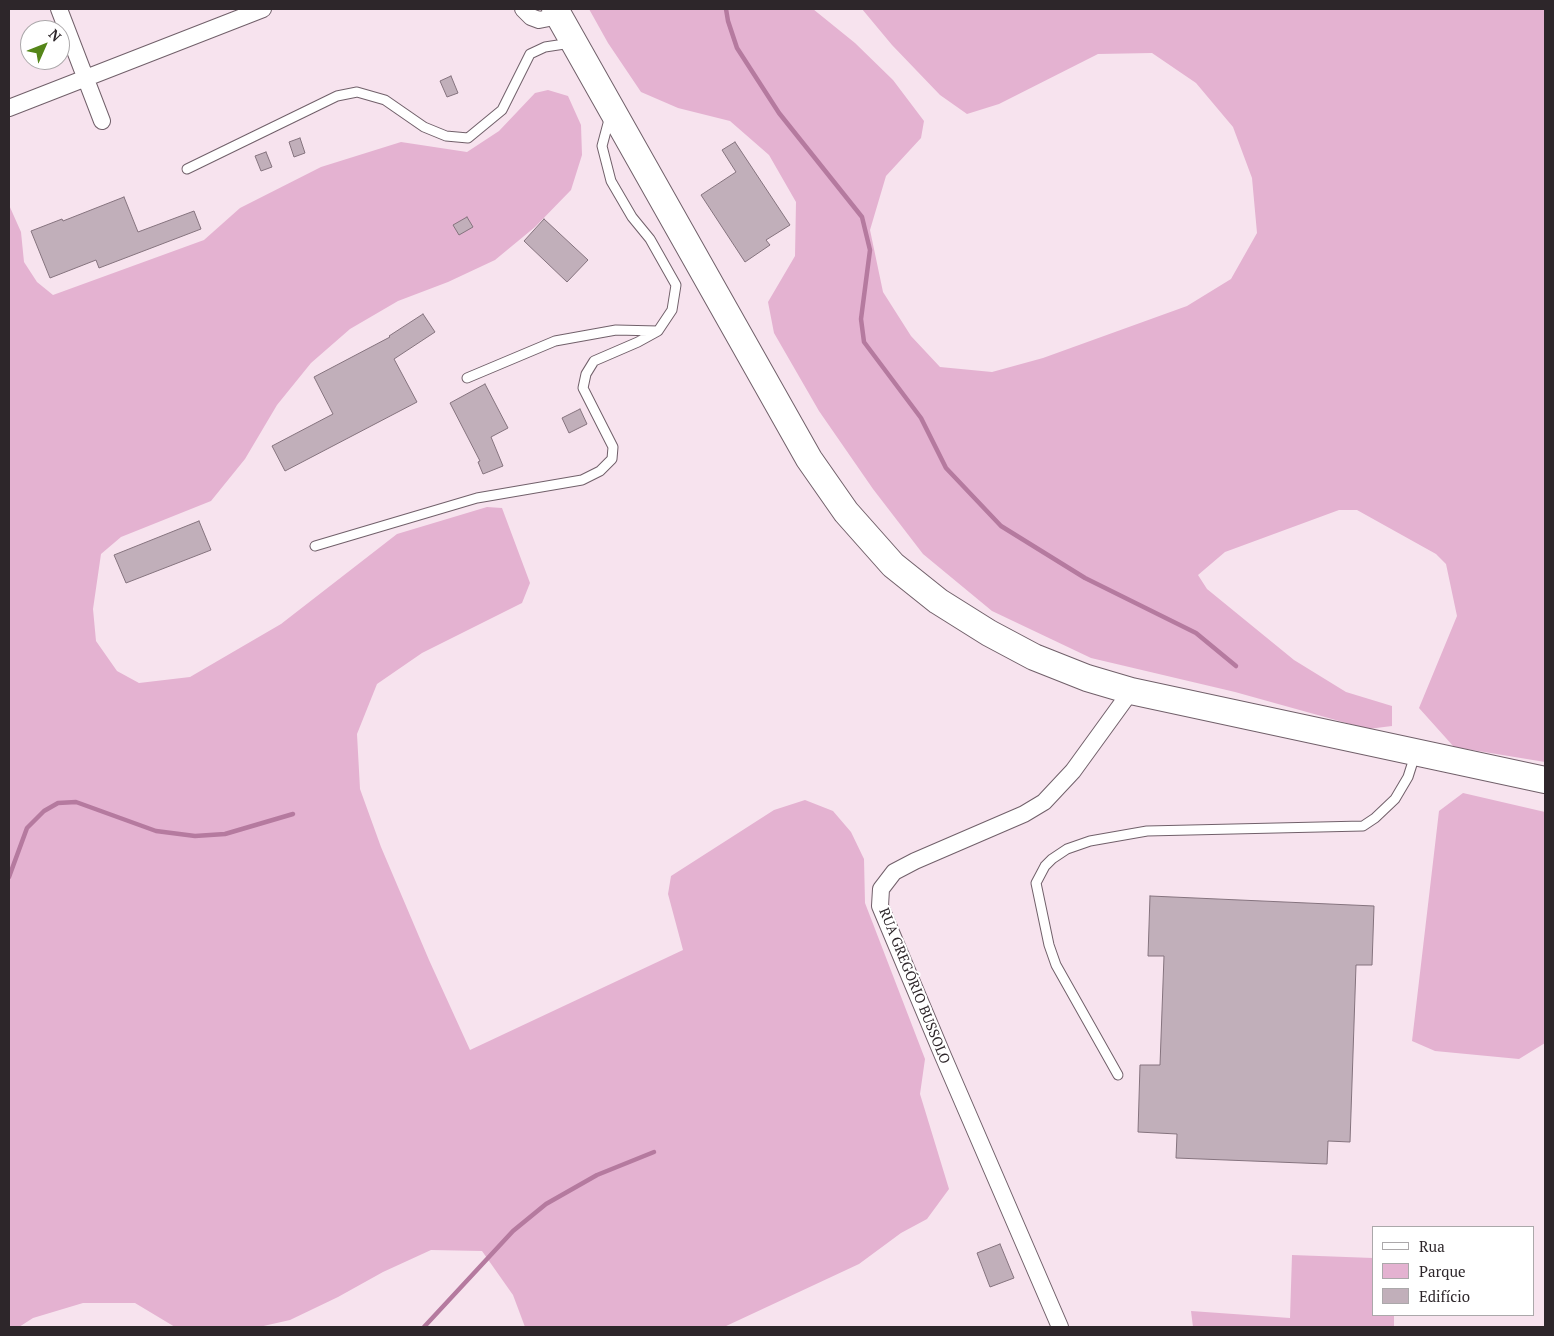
<!DOCTYPE html>
<html>
<head>
<meta charset="utf-8">
<style>
	body { margin:0 }
	#map { position:relative; width:1554px; height:1336px; overflow:hidden; background:#f7e3ee; font-family:"PT Serif",serif }
	canvas { display:block }
	.frame { position:absolute; inset:0; border:10px solid #2d262a; pointer-events:none }
	.legend { position:absolute; left:1372px; top:1226px; width:162px; height:90px; box-sizing:border-box; background:#fff; border:1px solid #aba8aa; margin:0; padding:6px 9px; list-style:none; font-size:15px; color:#2d262a }
	.legend li { display:flex; align-items:center; gap:10px; height:25px }
	.legend b { width:25px; border:1px solid #aba8aa }
	.north { position:absolute; left:20px; top:20px; width:50px; height:50px; box-sizing:border-box; background:#fff; border:1px solid #aba8aa; border-radius:50%; rotate:46deg; font-size:14px; font-weight:700; line-height:20px; text-align:center; color:#2d262a }
	.north::after { content:''; display:block; margin:auto; width:18px; height:22px; background:#558619; clip-path:polygon(50% 0,100% 100%,50% 72%,0 100%) }
</style>
</head>
<body>
<div id="map">
<canvas width="1554" height="1336"></canvas>
<div class="frame"></div>
<ul class="legend">
<li><b style="height:6px;background:#fff"></b>Rua</li>
<li><b style="height:14px;background:#e4b2d1"></b>Parque</li>
<li><b style="height:14px;background:#c1afba"></b>Edifício</li>
</ul>
<div class="north">N</div>
</div>
<script>
const ctx = document.querySelector('canvas').getContext('2d');
ctx.lineJoin = 'round';
function fill(path, color) {
  ctx.fillStyle = color;
  ctx.fill(path, 'evenodd');
}
function shape(rows) {
  const path = new Path2D();
  for (const r of rows) {
    path.moveTo(r[0], r[1]);
    for (let i = 2; i < r.length; i += 2) path.lineTo(r[i], r[i + 1]);
  }
  return path;
}
function trace(path, color, width, dash) {
  ctx.strokeStyle = color;
  ctx.lineWidth = width;
  ctx.lineCap = dash ? 'butt' : 'round';
  ctx.setLineDash(dash || []);
  ctx.stroke(path);
}
function label(font, color, halo, rows, align = 'center') {
  ctx.font = font + ' "PT Serif",serif';
  ctx.lineWidth = 4;
  ctx.setLineDash([]);
  ctx.textBaseline = 'middle';
  ctx.strokeStyle = halo;
  ctx.fillStyle = color;
  for (const [text, x, y, turn = 0] of rows) {
    ctx.save();
    ctx.translate(x, y);
    ctx.rotate((+turn || 0) * Math.PI / 180);
    ctx.textAlign = isNaN(turn) ? turn : align;
    if (halo) ctx.strokeText(text, 0, 0);
    ctx.fillText(text, 0, 0);
    ctx.restore();
  }
}
fill(shape([
	[589,9,813,9,855,43,893,80,924,121,921,138,886,176,870,230,883,292,911,336,940,367,992,372,1043,358,1187,306,1231,279,1257,233,1252,178,1233,127,1196,83,1152,53,1098,54,999,104,967,114,940,95,892,45,862,9,1545,9,1545,762,1454,747,1419,708,1457,616,1446,564,1436,554,1357,510,1339,510,1225,552,1198,575,1207,589,1294,660,1346,692,1392,706,1392,726,1368,729,1235,692,1091,658,992,611,923,554,873,489,819,411,774,333,768,302,795,256,796,202,769,155,730,121,678,108,641,92,608,43],
	[548,90,568,96,581,125,582,155,571,190,535,227,495,260,448,282,398,301,350,329,311,363,277,405,245,459,211,501,121,537,101,554,93,609,96,641,117,671,139,683,190,677,281,624,397,534,487,507,502,508,530,583,522,603,422,653,377,684,357,734,360,789,381,847,429,960,470,1050,683,950,668,894,671,876,774,810,805,800,833,811,851,832,864,859,865,903,925,1059,920,1094,949,1189,927,1219,901,1233,859,1264,724,1327,525,1327,513,1295,482,1251,431,1250,383,1272,338,1297,290,1320,259,1327,175,1327,135,1303,83,1303,33,1318,19,1327,9,1327,9,205,21,232,24,262,37,282,53,295,204,240,240,208,321,167,401,142,467,152,499,131,535,93],
	[1463,793,1545,812,1545,1043,1519,1059,1435,1051,1412,1041,1439,811],
	[1292,1255,1373,1258,1373,1315,1394,1315,1394,1327,1193,1327,1191,1311,1290,1318]
]), '#e4b2d1');
trace(shape([
	[726,9,728,21,737,48,779,113,862,217,870,250,861,319,864,342,921,418,946,468,1001,526,1085,578,1196,633,1236,666],
	[9,877,27,828,44,811,58,803,76,802,156,831,195,836,225,834,293,814],
	[424,1327,513,1231,546,1204,597,1175,654,1152]
]), '#b57a9f', 4.5);
const building = shape([
	[451,76,458,93,447,97,440,81,451,76],
	[300,138,305,153,294,157,289,142,300,138],
	[735,142,790,225,766,240,770,245,745,262,701,195,736,172,722,150,735,142],
	[266,152,272,167,261,171,255,156,266,152],
	[124,197,138,232,194,211,201,229,99,268,96,260,50,278,31,231,62,219,63,221,124,197],
	[467,217,473,227,459,235,453,225,467,217],
	[544,219,588,260,567,282,524,241,544,219],
	[423,314,435,332,394,359,417,402,285,471,272,446,333,414,314,377,390,337,389,336,423,314],
	[485,384,508,428,491,437,503,466,483,474,478,462,480,461,450,403,485,384],
	[580,409,587,424,569,433,562,418,580,409],
	[199,521,211,550,126,583,114,555,199,521],
	[1150,896,1374,906,1372,965,1356,965,1350,1142,1328,1141,1327,1164,1176,1158,1177,1134,1138,1132,1140,1065,1160,1065,1164,956,1148,956,1150,896],
	[1000,1244,1014,1278,990,1287,977,1253,1000,1244]
]);
fill(building, '#c1afba');
trace(building, '#85737e', 1);
const service = shape([
	[187,169,337,96,357,92,385,100,424,127,446,136,468,138,502,110,530,54,545,47,571,43],
	[467,378,555,341,616,330,658,331,672,310,676,285,650,239,632,217,611,181,602,146,610,116],
	[315,546,477,498,582,480,600,471,612,459,613,447,583,388,586,374,594,361,638,342,658,331],
	[1118,1075,1056,965,1049,945,1036,883,1045,866,1052,859,1067,849,1090,841,1147,831,1363,826,1375,818,1395,799,1408,777,1415,755]
]);
const minor = shape([
	[59,9,102,121],
	[523,9,531,17,539,20,559,16],
	[9,108,263,9],
	[1060,1327,943,1056,880,906,881,889,894,872,915,861,1024,814,1044,802,1073,771,1131,691]
]);
const primary = shape([
	[555,9,809,459,846,512,893,565,938,601,989,633,1034,657,1087,678,1131,691,1545,780]
]);
trace(service, '#71606a', 11);
trace(minor, '#71606a', 18);
trace(primary, '#71606a', 28);
trace(service, '#fff', 9);
trace(minor, '#fff', 16);
trace(primary, '#fff', 26);
label('14px', '#2d262a', '#fff', [
	["RUA GREGÓRIO BUSSOLO",914,986,68]
]);
</script>
</body>
</html>
